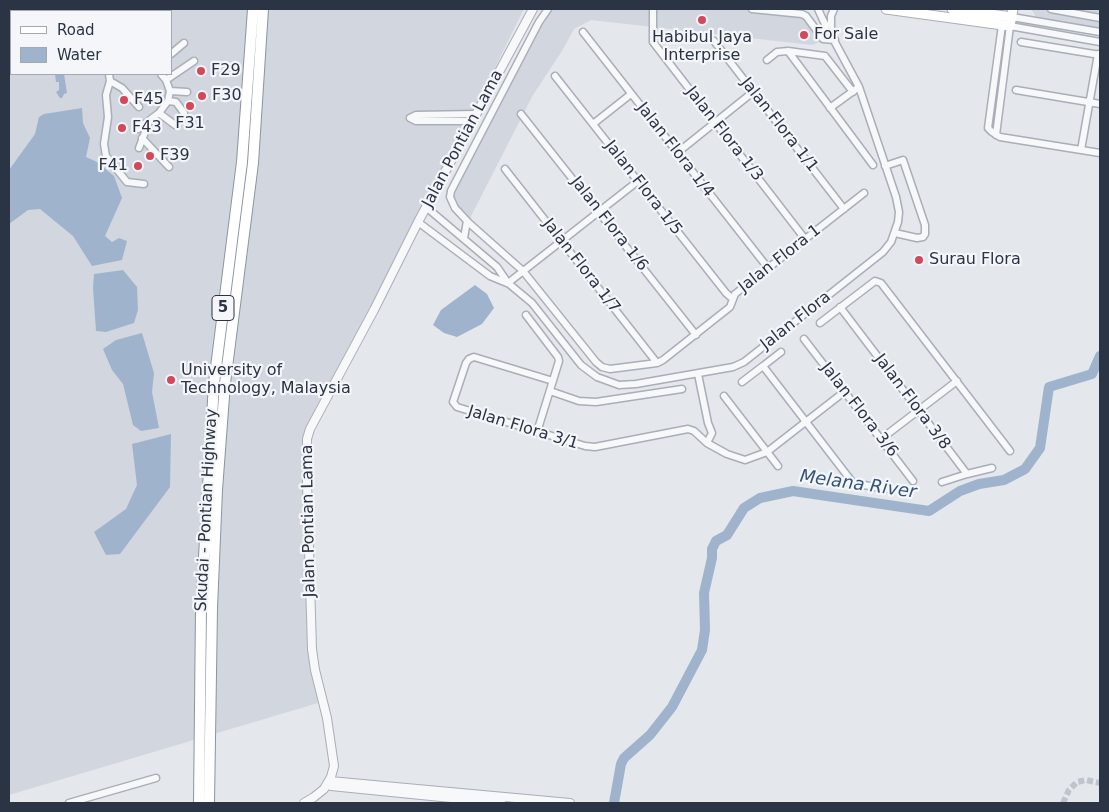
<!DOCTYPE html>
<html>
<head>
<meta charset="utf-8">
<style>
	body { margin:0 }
	#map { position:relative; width:1109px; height:812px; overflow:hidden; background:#e4e7ec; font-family:"DejaVu Sans",sans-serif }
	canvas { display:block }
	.frame { position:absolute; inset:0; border:10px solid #2b3445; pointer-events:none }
	.legend { position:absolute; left:10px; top:10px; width:162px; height:65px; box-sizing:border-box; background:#f4f6f9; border:1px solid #a4a8b1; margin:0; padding:6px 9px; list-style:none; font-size:15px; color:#2b3445 }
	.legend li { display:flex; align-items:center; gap:10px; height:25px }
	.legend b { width:25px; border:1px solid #a4a8b1 }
</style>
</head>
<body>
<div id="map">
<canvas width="1109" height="812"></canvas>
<div class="frame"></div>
<ul class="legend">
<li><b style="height:6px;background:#fff"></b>Road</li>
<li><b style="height:14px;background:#9fb4cc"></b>Water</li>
</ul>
</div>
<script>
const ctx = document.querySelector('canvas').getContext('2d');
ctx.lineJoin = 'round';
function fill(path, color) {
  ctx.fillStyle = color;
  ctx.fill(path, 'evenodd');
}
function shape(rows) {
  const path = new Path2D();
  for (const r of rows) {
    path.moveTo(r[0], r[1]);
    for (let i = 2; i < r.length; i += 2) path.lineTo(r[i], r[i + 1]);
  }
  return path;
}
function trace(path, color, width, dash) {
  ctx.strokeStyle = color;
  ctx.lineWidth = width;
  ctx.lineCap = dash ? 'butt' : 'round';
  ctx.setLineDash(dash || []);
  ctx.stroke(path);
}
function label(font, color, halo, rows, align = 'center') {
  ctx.font = font + ' "DejaVu Sans",sans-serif';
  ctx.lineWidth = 4.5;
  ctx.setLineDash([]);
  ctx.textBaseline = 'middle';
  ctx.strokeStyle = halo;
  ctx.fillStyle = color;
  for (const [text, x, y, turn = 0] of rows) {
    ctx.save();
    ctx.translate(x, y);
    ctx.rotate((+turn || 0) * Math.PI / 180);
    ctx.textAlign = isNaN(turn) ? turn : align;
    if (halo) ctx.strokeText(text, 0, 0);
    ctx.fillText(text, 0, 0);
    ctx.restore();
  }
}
fill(shape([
	[9,9,524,9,465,128,360,331,306,428,302,440,308,652,318,703,9,795],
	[11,11,171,11,171,74,11,74],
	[545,9,769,9,802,12,822,41,812,45,591,20,574,29,562,51,533,95,469,220,465,222,449,190],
	[1031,9,1100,9,1100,30,1039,21]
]), '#d2d6de');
fill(shape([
	[55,74,64,74,67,93,64,94,62,98,60,98,56,92,59,90,59,82,56,82],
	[82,108,83,123,90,138,86,157,97,162,114,176,122,198,105,236,112,242,119,238,127,241,122,260,92,266,73,236,40,209,28,210,9,224,9,170,35,134,39,117,44,114],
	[123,270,137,287,138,310,134,323,106,332,96,331,93,288,94,274],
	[475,285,487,294,494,308,482,324,457,337,444,333,433,325,441,310],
	[142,333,154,373,152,392,159,428,141,431,133,425,123,384,112,370,103,349,116,340],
	[171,434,170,487,120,554,106,555,94,532,126,509,137,485,132,444]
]), '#9fb4cc');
trace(shape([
	[47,9,47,11],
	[614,803,621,764,624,758,650,735,672,707,702,650,705,630,704,593,712,558,712,549,716,541,727,535,744,508,760,498,793,491,929,511,960,491,979,484,1004,480,1025,469,1040,448,1049,387,1092,374,1100,356]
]), '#9fb4cc', 10);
trace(shape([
	[1063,803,1069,790,1077,782,1086,780,1100,783]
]), '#bfc3cb', 6, [6, 3]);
const minor = shape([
	[548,9,539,22,451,191,450,197,455,208,469,223,523,271,596,362,602,367,610,369,657,363,663,360,730,307,735,294,864,193],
	[653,9,653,42,805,239],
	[752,9,802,14,806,16,823,39,835,40],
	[1051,9,1100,18],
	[1012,17,1100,32],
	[1002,25,988,128,992,132,1000,137,1100,153],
	[583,32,768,268],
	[831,32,831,16,834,9],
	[714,41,844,209],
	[1021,42,1100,55],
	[788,51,873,165],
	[171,54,184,43],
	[767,60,777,52,788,51,825,56,853,92],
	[109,74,110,81,106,95,108,117,104,144,106,156,127,182,144,184],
	[555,76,726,293,733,299],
	[166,80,194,61],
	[110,81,122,88,139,107],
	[1016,90,1100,104],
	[170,91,187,92],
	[168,101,176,102,184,113],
	[830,108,856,89],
	[159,113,175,125],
	[521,114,696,335],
	[410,118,416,115,476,114],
	[410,118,416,121,472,121],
	[593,124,631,94],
	[138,129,159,113,168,101,170,91,166,80,161,74],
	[996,135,1010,26,1100,42],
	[142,138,169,167],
	[139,148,149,122],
	[1081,150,1098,54],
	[677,153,753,92],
	[885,166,903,160,925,225,925,234,923,237,917,238,895,233],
	[505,169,657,363],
	[426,207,497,267,508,283,532,303,581,365,597,377,619,385,636,384,733,367,744,362,883,252,891,242,898,222,899,212,896,197,859,87,823,20,818,9],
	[418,222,490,276,507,283],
	[464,238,467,221],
	[508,283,638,181],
	[840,307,967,474,942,482],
	[526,315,558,357,559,361,537,432],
	[820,323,875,281,881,283,1010,451],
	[804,339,913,481],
	[781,352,763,366,853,483,886,489],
	[698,374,708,423,712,433,707,443],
	[553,381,474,357,469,359,466,363,453,402,457,407,585,446,595,447,688,429,694,431,707,443,727,454,745,460,767,452,844,392],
	[742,382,763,366],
	[550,391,579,401,596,402,682,389],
	[724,396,778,466],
	[881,439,957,381],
	[967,474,992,468],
	[816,478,853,483],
	[69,803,156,778]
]);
const tertiary = shape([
	[116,11,122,9],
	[9,38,11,38],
	[330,781,570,803],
	[331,786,501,803],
	[304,803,314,797,324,789,331,777,334,766,327,718,315,670,312,649,307,482,307,439,310,429,374,310,418,222,533,9]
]);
const secondary = shape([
	[886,9,1010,26,1013,9],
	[952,9,1012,17]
]);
const trunk = shape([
	[199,803,201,609,214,383,242,162,253,9],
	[209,803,212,608,217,490,225,383,253,163,263,9]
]);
trace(minor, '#a9aeb7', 9);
trace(tertiary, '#a9aeb7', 10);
trace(secondary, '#a9aeb7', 11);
trace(trunk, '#8b94a3', 12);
trace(minor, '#f7f8fa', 6);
trace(tertiary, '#f7f8fa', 8);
trace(secondary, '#fff', 9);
trace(trunk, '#fff', 10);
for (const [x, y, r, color] of [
	[702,20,5,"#d1495b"],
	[804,35,5,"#d1495b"],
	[201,71,5,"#d1495b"],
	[202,96,5,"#d1495b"],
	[124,100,5,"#d1495b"],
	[190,106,5,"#d1495b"],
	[122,128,5,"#d1495b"],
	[150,156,5,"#d1495b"],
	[138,166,5,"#d1495b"],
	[919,260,5,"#d1495b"],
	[171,380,5,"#d1495b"]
]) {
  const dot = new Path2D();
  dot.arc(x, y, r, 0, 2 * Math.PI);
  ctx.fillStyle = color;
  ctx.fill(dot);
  trace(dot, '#f4f6f9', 2);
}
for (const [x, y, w] of [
	[223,308,22]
]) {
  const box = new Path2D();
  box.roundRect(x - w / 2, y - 12.5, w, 25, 4);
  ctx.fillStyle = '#f4f6f9';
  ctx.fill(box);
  trace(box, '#2b3445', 1);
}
label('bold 15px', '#2b3445', null, [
	["5",223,308]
]);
label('16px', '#2b3445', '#f4f6f9', [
	["For Sale",814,35],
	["Habibul Jaya",702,38,"center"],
	["Interprise",702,56,"center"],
	["F29",211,71],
	["F30",212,96],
	["F45",134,100],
	["F31",190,124,"center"],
	["F43",132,128],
	["F39",160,156],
	["F41",128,166,"right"],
	["Surau Flora",929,260],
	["University of",181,371],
	["Technology, Malaysia",181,389]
], 'left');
label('16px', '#2b3445', '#f4f6f9', [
	["Jalan Flora 1/1",779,125,52],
	["Jalan Flora 1/3",724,134,52],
	["Jalan Pontian Lama",463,139,-62],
	["Jalan Flora 1/4",675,150,52],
	["Jalan Flora 1/5",643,188,52],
	["Jalan Flora 1/6",609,224,52],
	["Jalan Flora 1",780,259,-38],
	["Jalan Flora 1/7",581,266,52],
	["Jalan Flora",796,321,-38],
	["Jalan Flora 3/8",912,402,53],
	["Jalan Flora 3/6",859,410,52],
	["Jalan Flora 3/1",523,428,17],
	["Skudai - Pontian Highway",207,510,-87],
	["Jalan Pontian Lama",309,521,-91]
]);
label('italic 18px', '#34527a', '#f4f6f9', [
	["Melana River",858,485,8]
]);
</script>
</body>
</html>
